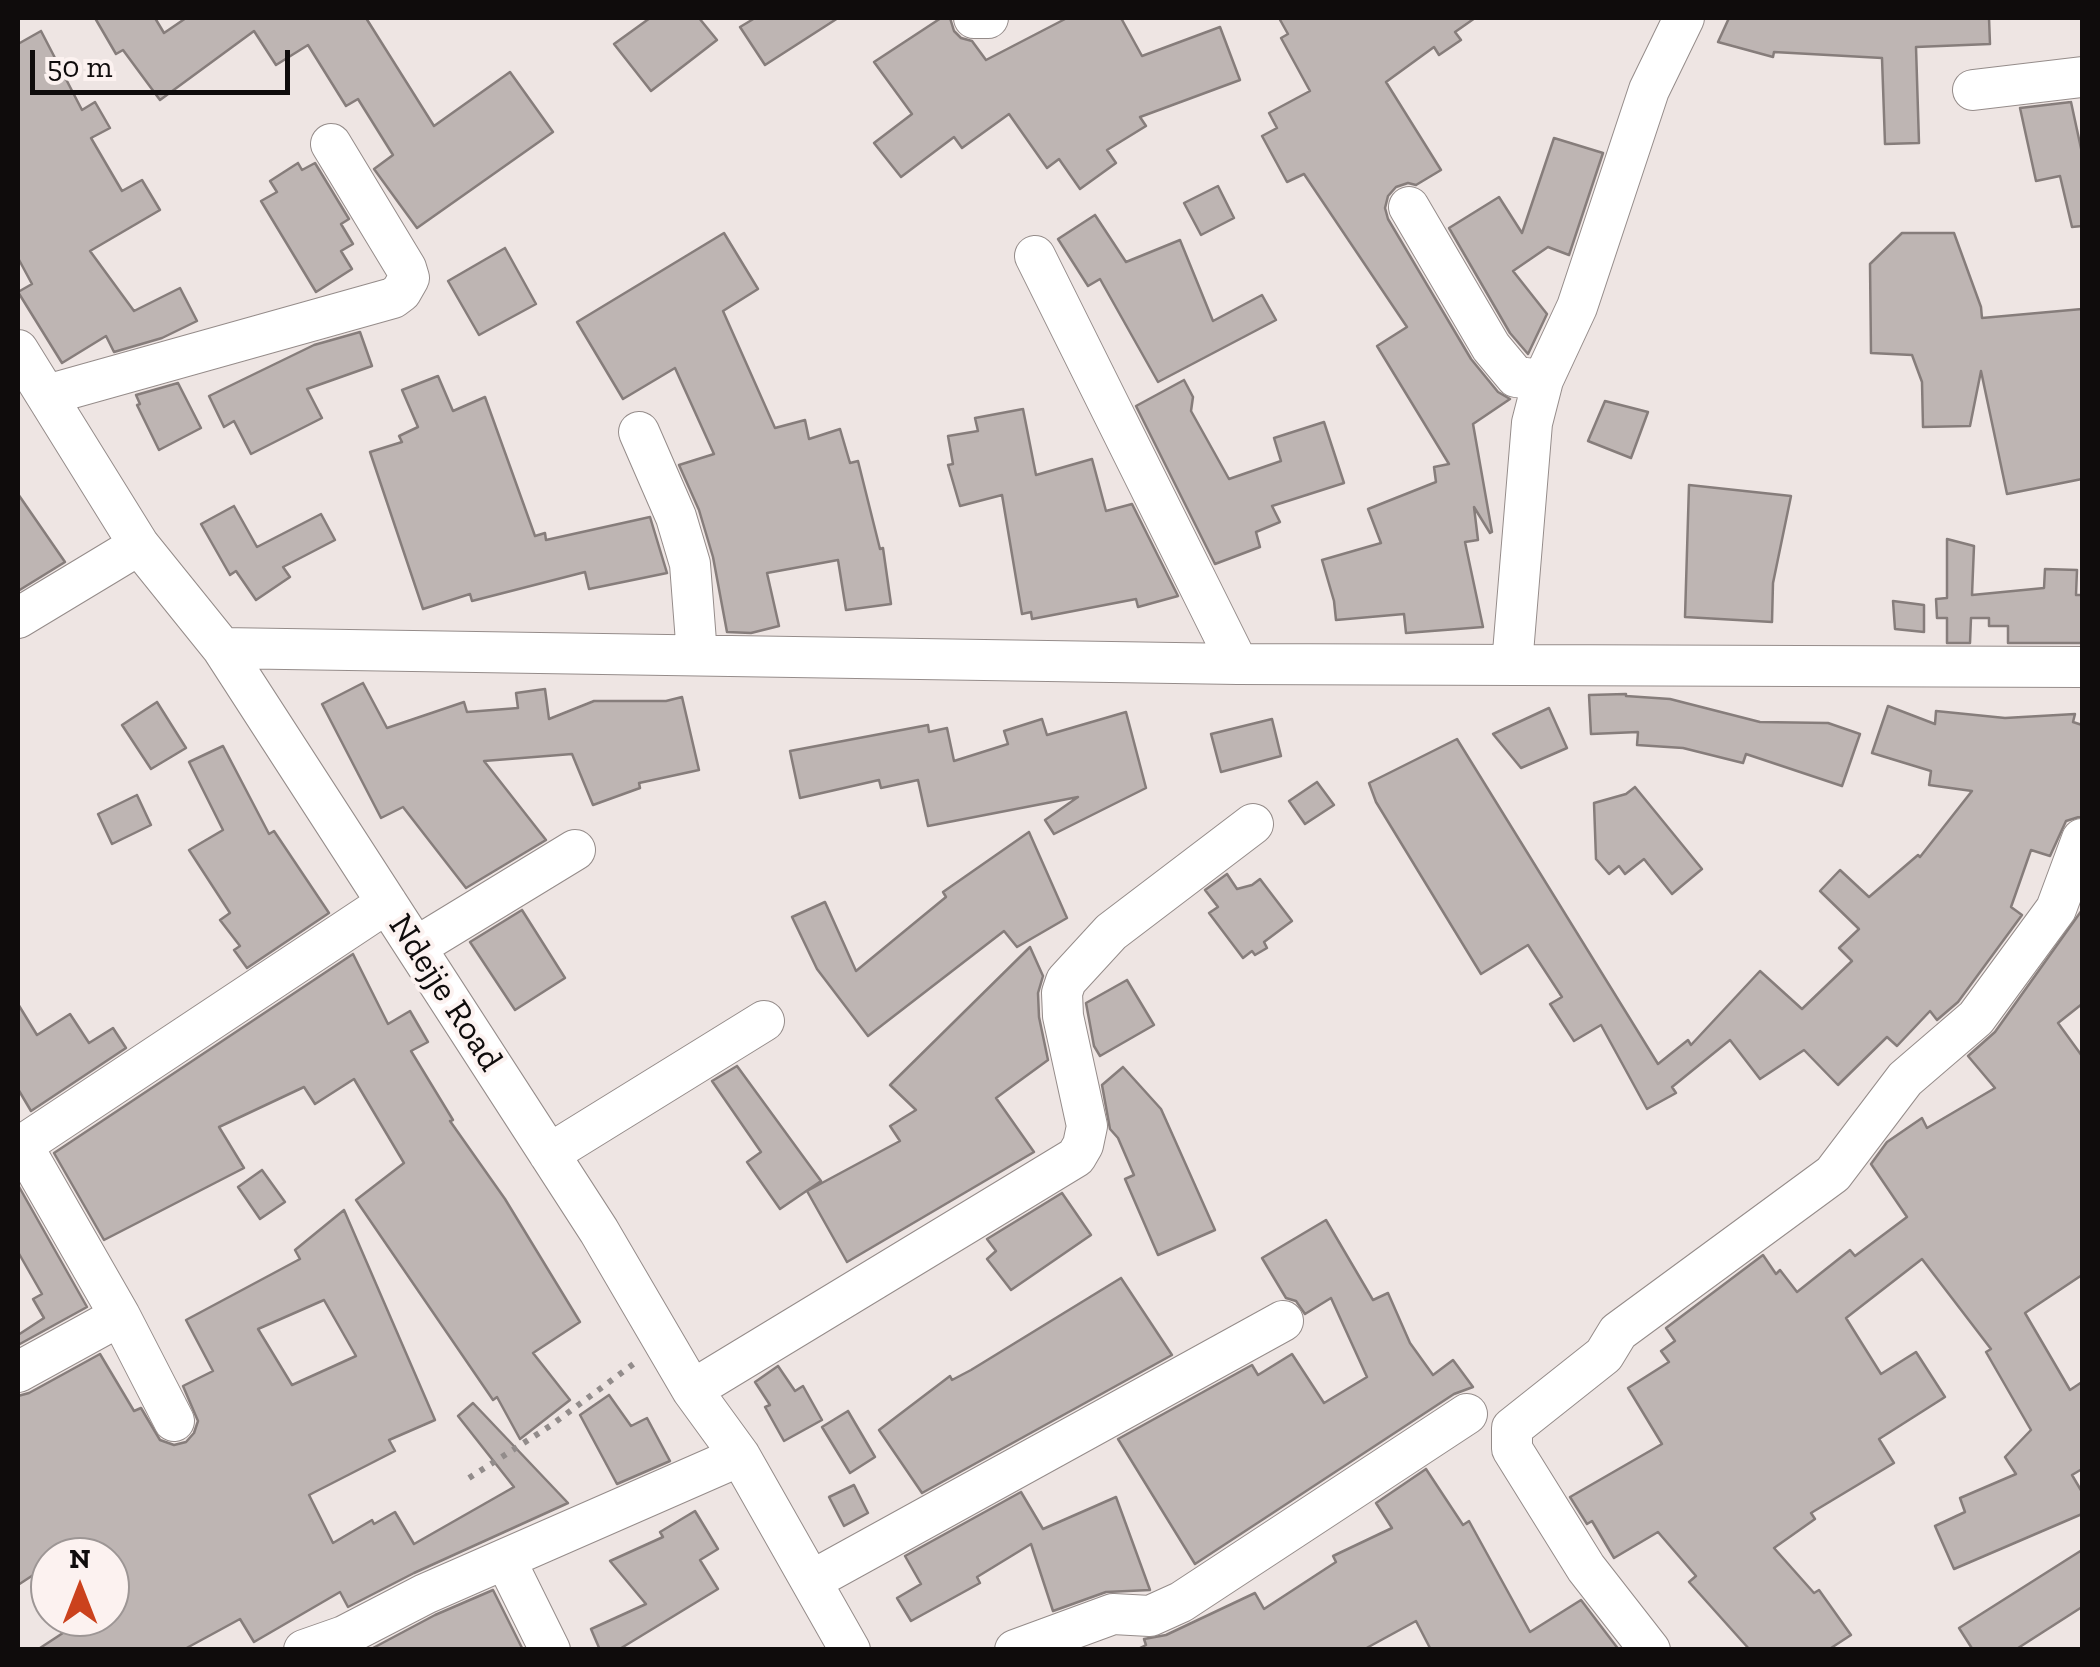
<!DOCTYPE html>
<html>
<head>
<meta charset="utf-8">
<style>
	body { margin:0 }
	#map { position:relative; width:2100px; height:1667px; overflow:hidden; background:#eee5e3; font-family:"Zilla Slab",serif }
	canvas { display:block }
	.frame { position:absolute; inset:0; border:20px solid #0f0c0c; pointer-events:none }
	.north { position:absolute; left:30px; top:1537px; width:100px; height:100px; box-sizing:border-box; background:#fcf2f0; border:2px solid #9d9695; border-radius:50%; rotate:0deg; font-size:28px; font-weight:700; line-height:40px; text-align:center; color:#0f0c0c }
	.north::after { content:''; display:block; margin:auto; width:35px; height:45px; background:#cb421d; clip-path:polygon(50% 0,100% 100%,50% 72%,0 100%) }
	.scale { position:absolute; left:30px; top:50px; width:260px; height:45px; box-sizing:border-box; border:5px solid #0f0c0c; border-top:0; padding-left:12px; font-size:30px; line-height:35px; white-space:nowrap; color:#0f0c0c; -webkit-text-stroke:8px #fcf2f0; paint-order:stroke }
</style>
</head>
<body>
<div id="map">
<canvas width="2100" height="1667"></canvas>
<div class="frame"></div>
<div class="north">N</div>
<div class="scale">50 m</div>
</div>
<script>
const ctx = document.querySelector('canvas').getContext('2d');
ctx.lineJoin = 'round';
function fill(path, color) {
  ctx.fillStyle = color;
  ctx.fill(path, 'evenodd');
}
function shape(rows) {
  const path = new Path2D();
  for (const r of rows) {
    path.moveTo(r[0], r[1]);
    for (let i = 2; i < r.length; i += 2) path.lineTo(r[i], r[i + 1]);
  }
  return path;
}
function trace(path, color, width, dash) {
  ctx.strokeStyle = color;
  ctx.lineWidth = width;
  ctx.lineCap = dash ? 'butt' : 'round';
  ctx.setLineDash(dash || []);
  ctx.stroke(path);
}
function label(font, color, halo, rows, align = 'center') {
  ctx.font = font + ' "Zilla Slab",serif';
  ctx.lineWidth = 8;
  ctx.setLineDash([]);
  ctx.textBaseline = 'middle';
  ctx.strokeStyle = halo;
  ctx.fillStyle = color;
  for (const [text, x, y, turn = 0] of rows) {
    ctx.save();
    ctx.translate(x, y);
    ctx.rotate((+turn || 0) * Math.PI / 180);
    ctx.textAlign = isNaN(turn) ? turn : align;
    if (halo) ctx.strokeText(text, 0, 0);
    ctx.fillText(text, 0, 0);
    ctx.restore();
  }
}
const building = shape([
	[95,18,155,18,164,33,186,18,366,18,434,126,510,72,553,132,417,228,374,169,393,155,358,99,346,106,308,45,276,65,254,31,160,100,123,50,116,54,95,18],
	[650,18,699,18,717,40,651,91,614,44,650,18],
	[755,18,838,18,765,65,740,27,755,18],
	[941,18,950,18,954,31,961,38,972,41,986,60,1067,18,1121,18,1142,56,1220,27,1240,80,1140,117,1146,126,1107,150,1116,163,1080,189,1059,159,1047,168,1009,114,962,148,954,137,901,177,874,143,912,114,874,62,941,18],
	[1279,18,1475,18,1455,32,1461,40,1439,55,1434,47,1386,82,1441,170,1416,185,1408,183,1396,187,1388,196,1385,208,1388,219,1471,359,1498,392,1510,399,1473,424,1492,532,1490,533,1474,507,1478,540,1465,542,1483,627,1406,633,1404,614,1336,620,1334,601,1322,560,1381,543,1368,509,1436,482,1434,467,1449,464,1377,346,1407,327,1304,174,1287,182,1262,136,1277,128,1269,113,1310,91,1281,38,1288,34,1279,18],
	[1729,18,1989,18,1990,44,1916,47,1919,143,1885,144,1882,58,1774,52,1773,57,1718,42,1729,18],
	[41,31,82,110,95,102,110,128,91,138,122,191,142,180,160,210,90,251,134,311,180,288,197,321,162,338,114,352,106,336,62,363,18,292,32,284,18,258,18,44,41,31],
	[2071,102,2082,153,2082,226,2072,227,2060,176,2036,181,2020,108,2071,102],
	[1554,138,1603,153,1569,255,1548,247,1513,271,1547,314,1528,354,1510,333,1449,228,1499,197,1522,233,1554,138],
	[298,163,302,170,315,163,349,219,341,224,353,244,341,251,352,269,316,292,261,201,277,192,270,181,298,163],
	[1218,186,1234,218,1201,235,1184,203,1218,186],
	[1095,215,1126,262,1180,240,1213,321,1262,295,1276,320,1158,382,1100,279,1088,286,1058,239,1095,215],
	[724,233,758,289,723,311,775,428,805,420,809,439,840,429,850,463,858,461,880,549,883,548,891,604,846,610,838,560,767,573,779,626,751,633,727,632,713,557,699,510,679,465,714,454,675,368,623,399,577,322,724,233],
	[1902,233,1954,233,1981,307,1982,318,2082,309,2082,479,2007,494,1981,371,1970,426,1923,427,1922,382,1912,355,1871,353,1870,264,1902,233],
	[505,248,536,304,479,335,448,281,505,248],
	[360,332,372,366,307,389,322,418,251,454,234,421,224,427,209,396,314,345,360,332],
	[438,376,453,411,485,397,535,536,545,533,546,540,650,517,667,573,589,589,585,572,472,601,470,594,423,609,370,452,402,442,399,436,418,427,402,390,438,376],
	[1184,380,1193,397,1191,411,1229,479,1281,461,1274,438,1324,422,1344,483,1272,506,1280,522,1256,532,1260,547,1215,564,1136,406,1184,380],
	[178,383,201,428,159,450,137,405,140,404,136,395,178,383],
	[1605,401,1648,412,1631,458,1588,441,1605,401],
	[1023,409,1036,475,1092,459,1106,511,1132,504,1178,596,1138,607,1136,599,1032,619,1031,612,1022,614,1002,495,960,506,948,465,953,464,948,436,978,431,975,418,1023,409],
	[1689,485,1791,496,1773,583,1772,622,1685,617,1689,485],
	[18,494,65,562,18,591,18,494],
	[234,506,257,547,321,514,335,540,283,567,290,577,256,600,236,571,230,575,201,524,234,506],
	[1947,539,1974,546,1972,595,2044,588,2045,569,2077,570,2076,595,2082,595,2082,643,2008,643,2008,626,1989,626,1989,618,1971,618,1970,643,1947,643,1947,618,1937,618,1936,599,1947,598,1947,539],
	[1893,601,1924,605,1924,632,1895,629,1893,601],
	[363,683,387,728,464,702,467,712,518,708,516,693,545,689,549,719,594,701,666,701,682,697,699,770,639,783,640,788,593,805,572,754,484,761,546,840,466,888,403,807,381,818,322,704,363,683],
	[1626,694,1626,696,1670,699,1760,722,1828,723,1860,734,1842,786,1746,754,1743,763,1683,748,1637,745,1638,732,1591,734,1589,695,1626,694],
	[157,702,186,748,151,769,122,725,157,702],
	[1888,706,1935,724,1936,711,2005,718,2075,714,2073,722,2082,725,2082,816,2066,821,2050,856,2031,850,2011,907,2022,915,1958,1002,1937,1020,1930,1011,1897,1046,1887,1037,1838,1085,1804,1050,1760,1079,1730,1040,1672,1087,1676,1093,1647,1109,1601,1025,1574,1041,1550,1004,1562,997,1528,945,1481,974,1376,802,1369,783,1457,739,1658,1064,1688,1040,1691,1045,1760,971,1802,1009,1852,961,1839,948,1859,929,1820,891,1840,870,1869,897,1918,855,1920,857,1972,791,1929,785,1931,771,1872,753,1888,706],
	[1549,708,1567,748,1521,768,1493,734,1549,708],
	[1126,712,1146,788,1054,834,1045,820,1078,797,928,826,918,780,881,788,879,780,800,798,790,751,928,725,929,732,947,728,954,761,1008,744,1004,731,1042,719,1047,735,1126,712],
	[1272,719,1281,756,1221,772,1211,734,1272,719],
	[223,746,269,834,274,831,329,913,247,968,234,950,240,946,220,920,230,913,189,850,223,830,189,762,223,746],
	[1317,782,1334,805,1305,824,1289,801,1317,782],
	[1635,787,1702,869,1672,894,1644,859,1625,874,1619,866,1609,874,1596,859,1594,803,1626,794,1635,787],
	[137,795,151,825,112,844,98,814,137,795],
	[1029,832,1067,918,1017,947,1004,931,868,1036,817,969,792,917,825,902,856,971,946,897,943,892,1029,832],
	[1227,874,1237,889,1252,885,1260,879,1292,921,1264,942,1267,948,1255,955,1252,951,1243,958,1209,913,1218,907,1205,890,1227,874],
	[522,910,565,978,515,1010,470,942,522,910],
	[2082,910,2082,1004,2058,1023,2082,1056,2082,1275,2025,1313,2070,1390,2082,1382,2082,1469,2072,1475,2082,1492,2082,1514,1954,1569,1935,1526,1965,1512,1960,1498,2016,1474,2005,1457,2031,1430,1986,1352,1991,1349,1922,1259,1846,1318,1881,1374,1916,1352,1945,1397,1879,1439,1894,1463,1811,1513,1815,1519,1774,1548,1814,1593,1819,1590,1851,1635,1828,1650,1750,1650,1689,1582,1696,1576,1658,1532,1614,1558,1592,1521,1587,1524,1570,1497,1662,1444,1628,1388,1669,1362,1661,1351,1675,1341,1666,1328,1763,1255,1776,1274,1780,1270,1797,1292,1850,1250,1855,1256,1907,1217,1871,1164,1887,1142,1922,1118,1927,1128,1995,1088,1968,1056,1995,1032,2082,910],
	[1030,947,1043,976,1038,993,1039,1017,1048,1060,996,1098,1034,1152,847,1262,807,1191,900,1141,890,1126,916,1110,890,1085,1030,947],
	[353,954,388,1024,410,1011,428,1042,411,1051,453,1120,450,1121,505,1199,580,1322,533,1353,570,1400,520,1439,497,1397,493,1400,356,1200,404,1163,354,1079,315,1104,304,1087,219,1127,244,1168,104,1240,54,1153,353,954],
	[1127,980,1154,1025,1100,1056,1094,1046,1086,1003,1127,980],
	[18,1004,37,1035,70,1014,89,1043,113,1028,126,1048,31,1111,18,1089,18,1004],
	[737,1066,821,1181,780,1209,747,1162,761,1152,712,1081,737,1066],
	[1123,1067,1161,1109,1215,1230,1158,1255,1125,1179,1134,1175,1118,1138,1110,1129,1102,1085,1123,1067],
	[262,1170,285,1202,260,1219,238,1187,262,1170],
	[18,1185,87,1307,18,1345,18,1335,44,1318,33,1299,42,1294,18,1252,18,1185],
	[1062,1193,1091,1235,1011,1290,987,1259,996,1251,987,1239,1062,1193],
	[344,1210,435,1420,389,1440,395,1451,309,1495,333,1543,372,1520,374,1524,395,1512,414,1544,514,1487,458,1416,473,1403,568,1503,414,1573,348,1607,340,1592,254,1642,240,1619,183,1650,37,1650,69,1629,63,1617,110,1617,110,1557,50,1557,50,1564,18,1585,18,1396,29,1393,100,1354,134,1411,141,1408,160,1440,174,1445,186,1442,194,1433,198,1421,183,1386,213,1371,186,1320,300,1259,295,1250,344,1210],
	[324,1300,356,1356,292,1385,258,1329,324,1300],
	[1326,1220,1373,1300,1388,1293,1410,1343,1433,1375,1453,1360,1473,1387,1454,1394,1195,1564,1118,1439,1252,1365,1258,1375,1292,1354,1324,1403,1367,1377,1331,1298,1305,1314,1296,1301,1286,1298,1262,1258,1326,1220],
	[1121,1278,1172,1355,922,1493,879,1430,950,1376,952,1380,971,1370,1121,1278],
	[778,1366,795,1391,803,1386,822,1420,784,1441,765,1407,770,1405,755,1382,778,1366],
	[609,1395,631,1426,647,1418,670,1461,617,1484,580,1415,609,1395],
	[848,1411,875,1457,850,1473,822,1427,848,1411],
	[1426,1469,1463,1525,1469,1521,1530,1632,1581,1600,1619,1650,1431,1650,1416,1621,1363,1650,1136,1650,1146,1645,1144,1639,1166,1635,1255,1593,1264,1609,1336,1562,1333,1556,1392,1528,1376,1503,1426,1469],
	[854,1485,868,1513,844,1526,829,1497,854,1485],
	[1021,1492,1043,1529,1116,1497,1150,1590,1106,1592,1053,1611,1031,1544,977,1577,980,1583,911,1621,897,1598,921,1584,905,1556,1021,1492],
	[695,1511,718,1549,700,1560,718,1589,618,1650,600,1650,591,1629,646,1604,610,1561,663,1537,660,1532,695,1511],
	[2082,1550,2082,1607,2015,1650,1973,1650,1959,1628,2082,1550],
	[493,1590,523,1650,373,1648,435,1615,493,1590]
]);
fill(building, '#beb5b3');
trace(building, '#867d7b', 2.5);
const minor = shape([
	[974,18,988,18],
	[1973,90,2082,77],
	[1409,207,1491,347,1516,377,1543,380],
	[1035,256,1238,664],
	[18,350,139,545,222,648,599,1231,692,1390,740,1456,850,1650],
	[47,395,393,298,401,292,409,278,406,268,331,144],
	[639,432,676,517,690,564,697,655],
	[18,618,139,545],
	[222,648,1238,664,2082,667],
	[1512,665,1532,423,1543,380,1577,307,1649,90,1684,18],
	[416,947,575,850],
	[18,1148,387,903],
	[549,1154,764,1021],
	[120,1316,174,1421],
	[18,1372,120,1316,22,1145],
	[692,1390,1076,1157,1083,1145,1087,1126,1063,1016,1062,993,1066,981,1111,932,1253,824],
	[505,1559,550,1650],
	[811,1581,1283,1321],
	[304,1650,344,1636,425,1594,740,1456],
	[1015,1650,1113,1614,1150,1616,1181,1602,1467,1414],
	[1650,1650,1586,1568,1512,1449,1512,1428,1604,1355,1618,1332,1833,1174,1905,1079,1976,1018,2056,909,2082,839]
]);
trace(minor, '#958c8a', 42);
trace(shape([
	[469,1478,550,1426,636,1362]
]), '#928c8b', 6, [5, 8]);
trace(minor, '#fff', 40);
label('35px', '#0f0c0c', '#fcf2f0', [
	["Ndejje Road",445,993,57]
]);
</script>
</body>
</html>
